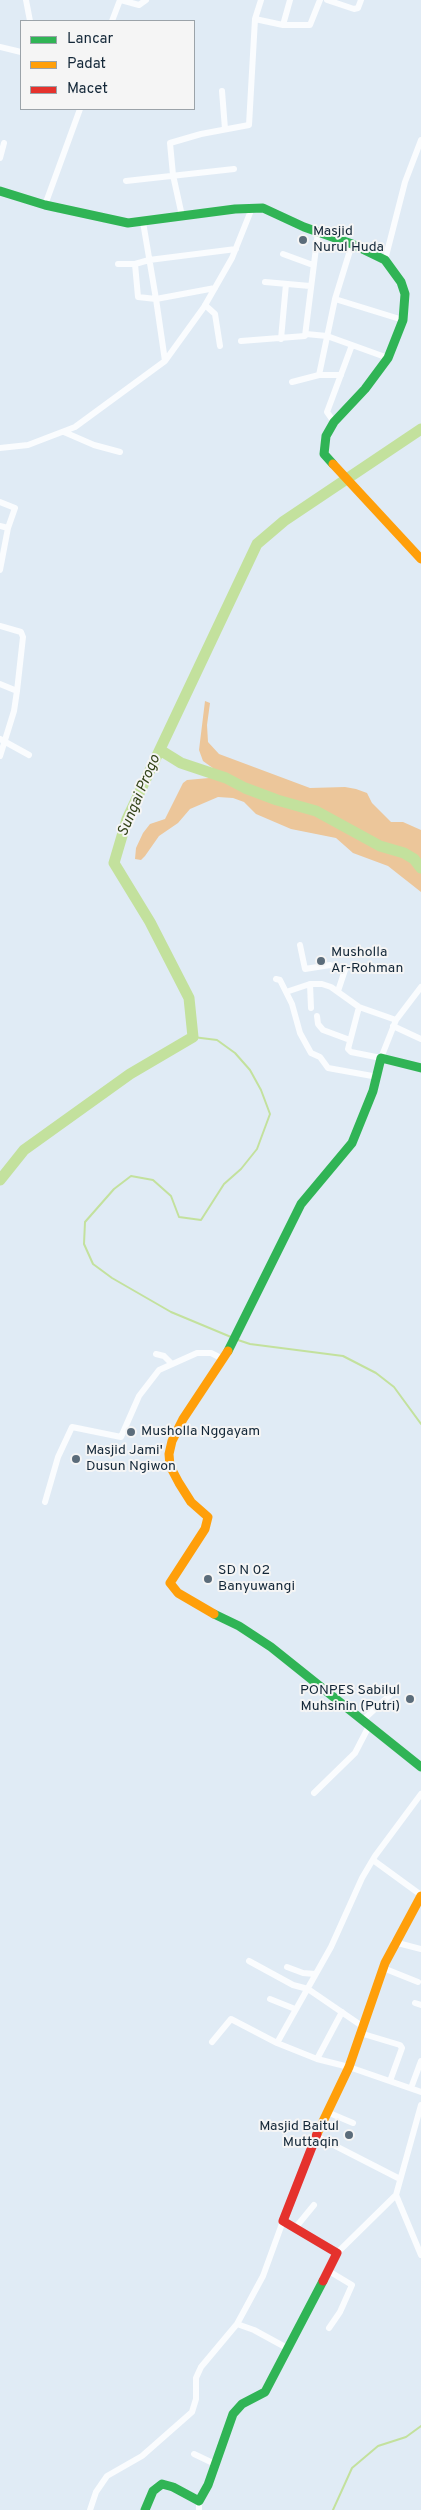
<!DOCTYPE html>
<html>
<head>
<meta charset="utf-8">
<style>
	body { margin:0 }
	#map { position:relative; width:421px; height:2510px; overflow:hidden; background:#e0ebf5; font-family:Overpass,sans-serif }
	canvas { display:block }
	.legend { position:absolute; left:20px; top:20px; width:175px; height:90px; box-sizing:border-box; background:#f5f5f5; border:1px solid #9ba3a9; margin:0; padding:6px 9px; list-style:none; font-size:15px; color:#132738 }
	.legend li { display:flex; align-items:center; gap:10px; height:25px }
	.legend b { width:25px; border:1px solid #9ba3a9 }
</style>
</head>
<body>
<div id="map">
<canvas width="421" height="2510"></canvas>
<ul class="legend">
<li><b style="height:6px;background:#30b455"></b>Lancar</li>
<li><b style="height:6px;background:#ff9f0a"></b>Padat</li>
<li><b style="height:6px;background:#e5322d"></b>Macet</li>
</ul>
</div>
<script>
const ctx = document.querySelector('canvas').getContext('2d');
ctx.lineJoin = 'round';
function fill(path, color) {
  ctx.fillStyle = color;
  ctx.fill(path, 'evenodd');
}
function shape(rows) {
  const path = new Path2D();
  for (const r of rows) {
    path.moveTo(r[0], r[1]);
    for (let i = 2; i < r.length; i += 2) path.lineTo(r[i], r[i + 1]);
  }
  return path;
}
function trace(path, color, width, dash) {
  ctx.strokeStyle = color;
  ctx.lineWidth = width;
  ctx.lineCap = dash ? 'butt' : 'round';
  ctx.setLineDash(dash || []);
  ctx.stroke(path);
}
function label(font, color, halo, rows, align = 'center') {
  ctx.font = font + ' Overpass,sans-serif';
  ctx.lineWidth = 4;
  ctx.setLineDash([]);
  ctx.textBaseline = 'middle';
  ctx.strokeStyle = halo;
  ctx.fillStyle = color;
  for (const [text, x, y, turn = 0] of rows) {
    ctx.save();
    ctx.translate(x, y);
    ctx.rotate((+turn || 0) * Math.PI / 180);
    ctx.textAlign = isNaN(turn) ? turn : align;
    if (halo) ctx.strokeText(text, 0, 0);
    ctx.fillText(text, 0, 0);
    ctx.restore();
  }
}
fill(shape([
	[205,701,210,703,207,725,208,742,219,754,310,788,345,787,356,789,367,793,372,803,391,822,403,822,421,830,421,892,388,866,353,853,336,838,291,829,256,814,244,802,233,798,218,797,190,809,178,823,159,836,145,856,141,860,135,859,136,848,143,833,150,824,165,819,183,783,187,780,209,778,217,771,203,761,199,750]
]), '#ecc69a');
trace(shape([
	[193,1037,217,1040,235,1053,250,1070,261,1090,270,1114,257,1149,241,1169,224,1184,201,1220,179,1217,171,1196,153,1180,131,1176,114,1189,85,1222,84,1244,93,1264,112,1278,171,1312,231,1337],
	[238,1340,250,1344,343,1356,376,1373,394,1387,421,1424],
	[333,2510,352,2468,378,2446,406,2437,421,2426]
]), '#c3e19d', 2);
trace(shape([
	[160,750,181,763,226,778,245,788,277,800,316,811,380,846,404,853,414,859,421,868],
	[0,1180,24,1150,130,1074,193,1037,189,998,150,922,114,863,127,819,257,544,284,521,421,429]
]), '#c3e19d', 11);
trace(shape([
	[26,0,30,21],
	[121,0,139,5,146,0],
	[261,0,255,19,283,25,290,0],
	[327,0,354,9,358,8,361,0],
	[112,21,120,0],
	[283,25,310,25,320,0],
	[0,47,21,52],
	[222,91,225,129],
	[0,158,4,143],
	[126,181,234,169],
	[45,205,80,109],
	[182,216,173,175,170,143,201,134,249,125,255,19],
	[143,222,156,299,215,288],
	[352,244,335,299,403,320],
	[283,254,313,265],
	[385,260,405,182,421,140],
	[118,264,135,264,149,260,236,249],
	[135,264,138,297,156,299,165,361],
	[265,282,310,286],
	[335,299,319,375,341,375],
	[205,305,215,314,220,346],
	[306,334,327,336,352,345],
	[281,339,286,284],
	[241,341,305,336,318,232],
	[292,382,319,375],
	[334,422,327,412,352,345,388,358],
	[64,432,94,445,120,452],
	[0,448,28,445,75,427,165,361,204,307,232,258,252,208],
	[0,502,15,508,8,528,0,526],
	[0,570,8,528],
	[0,626,21,632,23,637,17,691,0,684],
	[0,739,29,755],
	[0,756,14,711,17,691],
	[300,945,305,969,330,965,345,970,338,991],
	[276,979,280,980,292,1004,300,1033,311,1053,320,1057,328,1068,378,1077],
	[310,984,311,1008],
	[286,992,310,984,322,984,331,987,359,1007,396,1020],
	[359,1007,348,1049,351,1052,381,1058,396,1020,421,987],
	[317,1016,318,1024,323,1030,350,1040],
	[393,1026,421,1039],
	[156,1354,164,1356,172,1364],
	[45,1502,58,1457,72,1427,121,1437,139,1396,159,1370,197,1353,211,1353,223,1359],
	[363,1720,391,1694],
	[314,1793,355,1753,369,1726],
	[421,1794,375,1856,362,1878,331,1947,277,2043,317,2059,349,2067,421,2092],
	[373,1860,421,1895],
	[394,1942,421,1949],
	[249,1961,293,1985,308,1989,362,2026],
	[287,1967,303,1973,315,1974],
	[383,1968,418,1982],
	[270,1999,295,2009],
	[415,2003,421,2005],
	[360,2033,400,2045,402,2048,390,2081],
	[212,2042,231,2019,277,2043],
	[317,2059,342,2012],
	[411,2088,421,2061],
	[327,2112,353,2123],
	[316,2136,400,2179],
	[396,2195,421,2255],
	[296,2227,314,2205],
	[337,2253,396,2195,421,2105],
	[327,2270,352,2285,340,2312,329,2328],
	[237,2324,254,2330,287,2348],
	[194,2454,215,2464],
	[90,2510,96,2492,107,2476,142,2456,192,2412,196,2399,196,2378,201,2367,237,2324,263,2276,283,2221],
	[199,2510,199,2501]
]), '#fafcfe', 6);
trace(shape([
	[0,191,45,205,128,223,235,209,263,208,304,227,352,244,385,260,401,282,405,294,403,320,388,358,365,389,334,422,326,436,324,454,333,464],
	[228,1351,301,1204,352,1143,373,1091,381,1058,421,1068],
	[214,1614,239,1626,271,1647,421,1767],
	[145,2510,153,2491,162,2484,173,2487,199,2501,208,2485,233,2414,242,2404,265,2392,323,2281]
]), '#30b455', 9);
trace(shape([
	[333,464,421,559],
	[214,1614,178,1593,170,1583,205,1529,208,1517,191,1502,179,1483,170,1466,169,1454,172,1441,183,1419,228,1351],
	[317,2134,349,2067,385,1963,421,1896]
]), '#ff9f0a', 9);
trace(shape([
	[317,2134,283,2221,337,2253,323,2281]
]), '#e5322d', 9);
for (const [x, y, r, color] of [
	[303,240,5,"#5b6c7a"],
	[321,961,5,"#5b6c7a"],
	[131,1432,5,"#5b6c7a"],
	[76,1459,5,"#5b6c7a"],
	[208,1579,5,"#5b6c7a"],
	[410,1699,5,"#5b6c7a"],
	[349,2135,5,"#5b6c7a"]
]) {
  const dot = new Path2D();
  dot.arc(x, y, r, 0, 2 * Math.PI);
  ctx.fillStyle = color;
  ctx.fill(dot);
  trace(dot, '#f5f5f5', 2);
}
label('14px', '#132738', '#f5f5f5', [
	["Masjid",313,232],
	["Nurul Huda",313,248],
	["Musholla",331,953],
	["Ar-Rohman",331,969],
	["Musholla Nggayam",141,1432],
	["Masjid Jami'",86,1451],
	["Dusun Ngiwon",86,1467],
	["SD N 02",218,1571],
	["Banyuwangi",218,1587],
	["PONPES Sabilul",400,1691,"right"],
	["Muhsinin (Putri)",400,1707,"right"],
	["Masjid Baitul",339,2127,"right"],
	["Muttaqin",339,2143,"right"]
], 'left');
label('italic 15px', '#34441a', '#f5f5f5', [
	["Sungai Progo",140,796,-67]
]);
</script>
</body>
</html>
